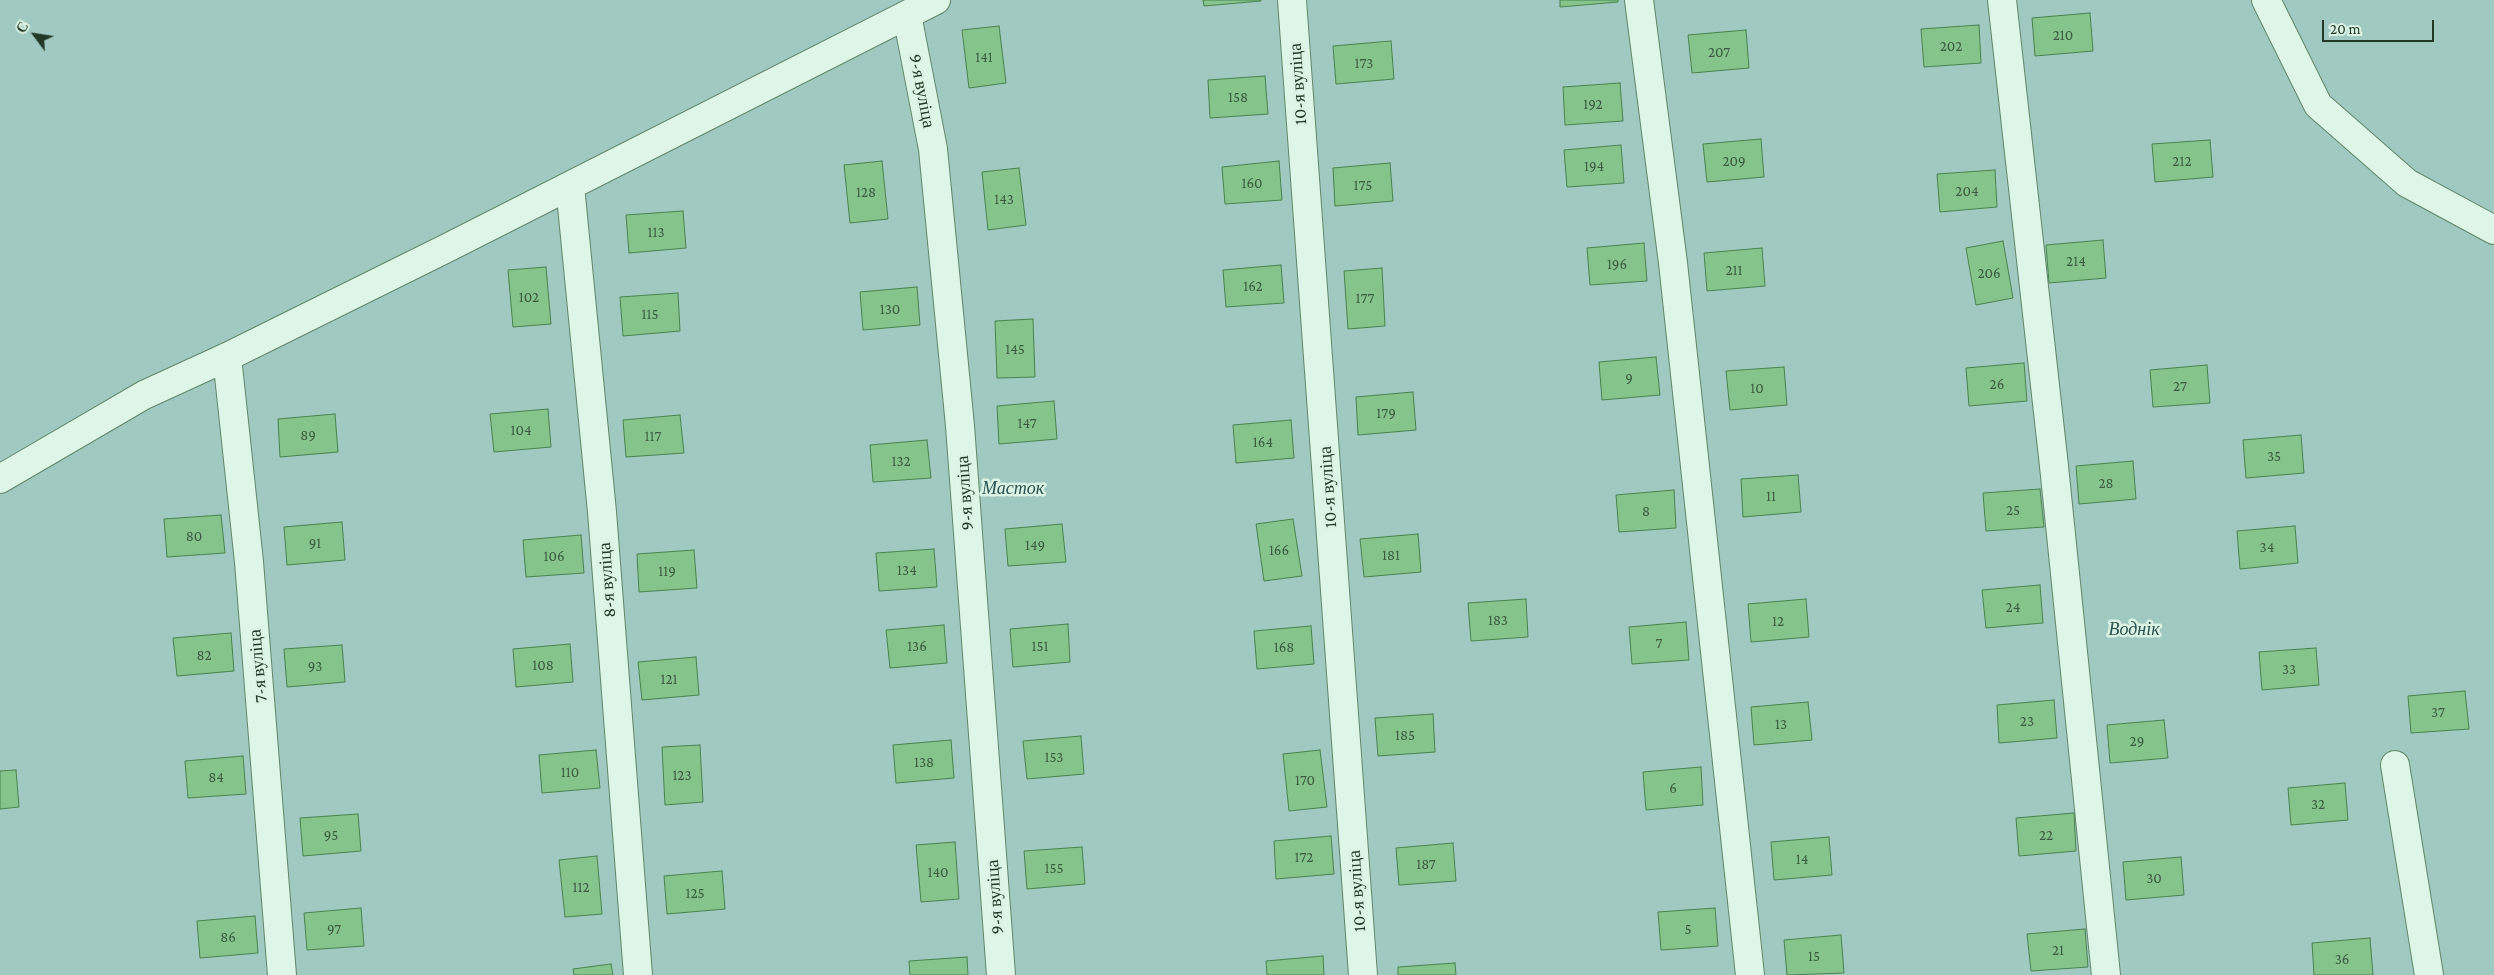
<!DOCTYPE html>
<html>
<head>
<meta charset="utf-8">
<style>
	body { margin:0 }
	#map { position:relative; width:2494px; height:975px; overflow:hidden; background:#ccebd8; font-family:"Crimson Pro",serif }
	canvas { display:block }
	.north { position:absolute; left:10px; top:10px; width:50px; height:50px; -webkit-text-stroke:4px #dbf3e4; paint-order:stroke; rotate:301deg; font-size:14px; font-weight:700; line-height:20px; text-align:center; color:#233927 }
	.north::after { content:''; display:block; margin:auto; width:18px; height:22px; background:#233927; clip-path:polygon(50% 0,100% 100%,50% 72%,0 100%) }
	.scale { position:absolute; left:2322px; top:20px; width:112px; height:22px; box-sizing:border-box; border:2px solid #233927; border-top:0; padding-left:6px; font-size:15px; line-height:18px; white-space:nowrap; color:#233927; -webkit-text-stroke:4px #dbf3e4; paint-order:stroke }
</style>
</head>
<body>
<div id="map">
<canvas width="2494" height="975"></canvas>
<div class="north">С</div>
<div class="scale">20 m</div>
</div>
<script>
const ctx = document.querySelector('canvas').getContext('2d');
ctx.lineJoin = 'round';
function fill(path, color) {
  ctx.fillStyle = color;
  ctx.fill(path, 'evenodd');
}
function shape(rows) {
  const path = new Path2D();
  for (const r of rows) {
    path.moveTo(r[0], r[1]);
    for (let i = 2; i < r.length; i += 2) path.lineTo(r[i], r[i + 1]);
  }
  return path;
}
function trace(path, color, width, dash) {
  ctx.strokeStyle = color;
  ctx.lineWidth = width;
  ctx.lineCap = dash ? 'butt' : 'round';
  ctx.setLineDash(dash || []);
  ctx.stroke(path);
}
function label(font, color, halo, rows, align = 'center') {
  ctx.font = font + ' "Crimson Pro",serif';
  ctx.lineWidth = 5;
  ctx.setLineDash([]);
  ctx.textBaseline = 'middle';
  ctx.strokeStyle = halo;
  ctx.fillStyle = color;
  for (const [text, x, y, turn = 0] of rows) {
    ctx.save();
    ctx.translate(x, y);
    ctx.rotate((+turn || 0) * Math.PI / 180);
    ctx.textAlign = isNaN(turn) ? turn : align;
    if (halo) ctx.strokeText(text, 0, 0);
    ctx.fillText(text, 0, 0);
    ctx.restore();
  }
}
fill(shape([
	[0,0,2494,0,2494,975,0,975]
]), '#a0c9c1');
const building = shape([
	[1203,0,1261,0,1261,1,1204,6,1203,0],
	[1560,0,1618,0,1618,2,1560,7,1560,0],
	[2090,13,2093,51,2035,56,2032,18,2090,13],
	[1979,25,1981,63,1924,67,1921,29,1979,25],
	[999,26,1006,83,969,88,962,30,999,26],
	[1746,30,1749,68,1692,73,1688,35,1746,30],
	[1391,41,1394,79,1336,84,1333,46,1391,41],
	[1265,76,1268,114,1210,118,1208,80,1265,76],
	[1620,83,1623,121,1565,125,1563,87,1620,83],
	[1761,139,1764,177,1707,182,1703,144,1761,139],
	[2210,140,2213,177,2155,182,2152,144,2210,140],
	[1621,145,1624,183,1567,187,1564,150,1621,145],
	[882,161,888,219,850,223,844,165,882,161],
	[1279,161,1282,200,1225,204,1222,167,1279,161],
	[1390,163,1393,201,1335,206,1333,168,1390,163],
	[1019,168,1026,225,988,230,982,172,1019,168],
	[1995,170,1997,207,1940,212,1937,174,1995,170],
	[683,211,686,248,629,253,626,215,683,211],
	[2103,240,2106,278,2049,283,2046,245,2103,240],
	[2003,241,2013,298,1976,305,1966,248,2003,241],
	[1644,243,1647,281,1590,285,1587,248,1644,243],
	[1762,248,1765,286,1707,291,1704,253,1762,248],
	[1281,265,1284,303,1226,307,1223,270,1281,265],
	[546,267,551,324,513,327,508,270,546,267],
	[1382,268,1385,326,1348,329,1344,271,1382,268],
	[917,287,920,325,863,330,860,292,917,287],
	[678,293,680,331,623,336,620,297,678,293],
	[1033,319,1035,377,997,378,995,321,1033,319],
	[1656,357,1660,395,1602,400,1599,362,1656,357],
	[2024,363,2027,401,1969,406,1966,368,2024,363],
	[2207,365,2210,403,2153,407,2150,370,2207,365],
	[1784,367,1787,405,1730,410,1726,371,1784,367],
	[1413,392,1416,430,1358,435,1356,397,1413,392],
	[1054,401,1057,439,999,444,997,406,1054,401],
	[548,409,551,447,494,452,490,414,548,409],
	[335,414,338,452,280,457,278,419,335,414],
	[680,415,684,453,626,457,623,420,680,415],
	[1291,420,1294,458,1236,463,1233,425,1291,420],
	[2301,435,2304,473,2246,478,2243,440,2301,435],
	[927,440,931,478,873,482,870,445,927,440],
	[2133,461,2136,499,2079,504,2076,466,2133,461],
	[1798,475,1801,512,1743,517,1741,479,1798,475],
	[2040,489,2044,527,1986,531,1983,493,2040,489],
	[1674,490,1676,528,1619,532,1616,495,1674,490],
	[221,515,225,553,167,557,164,519,221,515],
	[1293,519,1302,576,1264,581,1256,524,1293,519],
	[342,522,345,560,287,565,284,527,342,522],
	[1062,524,1066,562,1008,566,1005,529,1062,524],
	[2295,526,2298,563,2240,569,2237,531,2295,526],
	[1418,534,1421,572,1364,577,1360,539,1418,534],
	[581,535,584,573,526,577,523,540,581,535],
	[934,549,937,587,879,591,876,553,934,549],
	[694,550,697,588,639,592,637,554,694,550],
	[2040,585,2043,623,1986,628,1982,590,2040,585],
	[1526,599,1528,637,1471,641,1468,603,1526,599],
	[1806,599,1809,637,1751,642,1748,604,1806,599],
	[1686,622,1689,660,1632,664,1629,627,1686,622],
	[1068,624,1070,662,1013,667,1010,629,1068,624],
	[944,625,947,663,890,668,886,630,944,625],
	[1311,626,1314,664,1257,669,1254,631,1311,626],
	[231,633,234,671,177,676,173,638,231,633],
	[570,644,573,682,516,687,513,649,570,644],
	[342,645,345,682,287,687,284,649,342,645],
	[2316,648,2319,685,2262,690,2259,652,2316,648],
	[696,657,699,695,642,700,638,662,696,657],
	[2465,691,2469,729,2411,733,2408,696,2465,691],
	[2054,700,2057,738,1999,743,1997,705,2054,700],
	[1808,702,1812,740,1754,745,1751,707,1808,702],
	[1433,714,1435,752,1378,756,1375,718,1433,714],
	[2164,720,2168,758,2110,763,2107,725,2164,720],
	[1081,736,1084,774,1027,779,1023,741,1081,736],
	[951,740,954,778,896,783,893,745,951,740],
	[700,745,703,802,665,805,662,747,700,745],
	[596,750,600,788,542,793,539,755,596,750],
	[1320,750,1327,807,1289,811,1283,754,1320,750],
	[243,756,246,794,188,798,185,761,243,756],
	[1701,767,1703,805,1646,810,1643,772,1701,767],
	[16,770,19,807,0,809,0,771,16,770],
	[2345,783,2348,820,2291,825,2288,788,2345,783],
	[2074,813,2076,851,2019,856,2016,818,2074,813],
	[358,814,361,851,303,856,300,818,358,814],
	[1331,836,1334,874,1276,879,1274,841,1331,836],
	[1829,837,1832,875,1774,880,1771,842,1829,837],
	[955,842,959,899,921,902,916,845,955,842],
	[1453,843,1456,881,1399,885,1396,848,1453,843],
	[1082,847,1085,884,1027,889,1024,851,1082,847],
	[597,856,602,914,565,917,559,860,597,856],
	[2181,857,2184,895,2126,900,2123,862,2181,857],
	[722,871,725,909,667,914,664,876,722,871],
	[361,908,364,946,307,950,304,913,361,908],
	[1715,908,1718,946,1661,950,1658,912,1715,908],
	[255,916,258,953,200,958,197,921,255,916],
	[2085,929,2088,967,2031,971,2027,934,2085,929],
	[1841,935,1844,973,1787,975,1784,940,1841,935],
	[2370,938,2373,975,2314,975,2312,943,2370,938],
	[1323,956,1324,975,1267,975,1266,961,1323,956],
	[967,957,968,975,910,975,909,961,967,957],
	[1455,963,1456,975,1398,975,1398,967,1455,963],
	[611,964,613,975,574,975,573,969,611,964]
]);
fill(building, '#85c58c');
trace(building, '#49844e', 1);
const minor = shape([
	[1292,0,1363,975],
	[1639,0,1673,263,1750,975],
	[2002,0,2054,466,2106,975],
	[2266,0,2318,105,2407,183,2494,230],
	[907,15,933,149,960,426,1001,975],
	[570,186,602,512,638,975],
	[227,357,249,562,282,975],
	[0,479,144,395,227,357,449,247,936,0],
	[2395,765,2429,975]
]);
trace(minor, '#618769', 30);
trace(minor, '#def6e8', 28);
label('15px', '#3c5c40', null, [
	["210",2063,35],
	["202",1951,46],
	["207",1719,52],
	["141",984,57],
	["173",1364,63],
	["158",1238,97],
	["192",1593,104],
	["209",1734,161],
	["212",2182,161],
	["194",1594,166],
	["160",1252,183],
	["175",1363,185],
	["204",1967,191],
	["128",866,192],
	["143",1004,199],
	["113",656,232],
	["214",2076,261],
	["196",1617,264],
	["211",1734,270],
	["206",1989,273],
	["162",1253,286],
	["102",529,297],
	["177",1365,298],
	["130",890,309],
	["115",650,314],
	["145",1015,349],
	["9",1629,378],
	["26",1997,384],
	["27",2180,386],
	["10",1757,388],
	["179",1386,413],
	["147",1027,423],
	["104",521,430],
	["89",308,435],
	["117",653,436],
	["164",1263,442],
	["35",2274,456],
	["132",901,461],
	["28",2106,483],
	["11",1771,496],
	["25",2013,510],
	["8",1646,511],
	["80",194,536],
	["91",315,543],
	["149",1035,545],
	["34",2267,547],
	["166",1279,550],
	["181",1391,555],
	["106",554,556],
	["134",907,570],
	["119",667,571],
	["24",2013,607],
	["183",1498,620],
	["12",1778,621],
	["7",1659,643],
	["136",917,646],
	["151",1040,646],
	["168",1284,647],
	["82",204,655],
	["108",543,665],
	["93",315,666],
	["33",2289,669],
	["121",669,679],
	["37",2438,712],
	["23",2027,721],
	["13",1781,724],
	["185",1405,735],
	["29",2137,741],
	["153",1054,757],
	["138",924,762],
	["110",570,772],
	["123",682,775],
	["84",216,777],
	["170",1305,780],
	["6",1673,788],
	["32",2318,804],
	["95",331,835],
	["22",2046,835],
	["172",1304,857],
	["14",1802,859],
	["187",1426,864],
	["155",1054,868],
	["140",938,872],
	["30",2154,878],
	["112",581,887],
	["125",695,893],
	["97",334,929],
	["5",1688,929],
	["86",228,937],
	["21",2058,950],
	["15",1814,956],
	["36",2342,959]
]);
label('18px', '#233927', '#dbf3e4', [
	["10-я вуліца",1298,84,-94],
	["9-я вуліца",922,91,79],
	["10-я вуліца",1328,487,-94],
	["9-я вуліца",965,493,-94],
	["8-я вуліца",607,580,-94],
	["7-я вуліца",258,666,-95],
	["10-я вуліца",1357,891,-94],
	["9-я вуліца",995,897,-94]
]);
label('italic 18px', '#2b5351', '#dbf3e4', [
	["Масток",1013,488],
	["Воднік",2134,629]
]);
</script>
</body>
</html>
